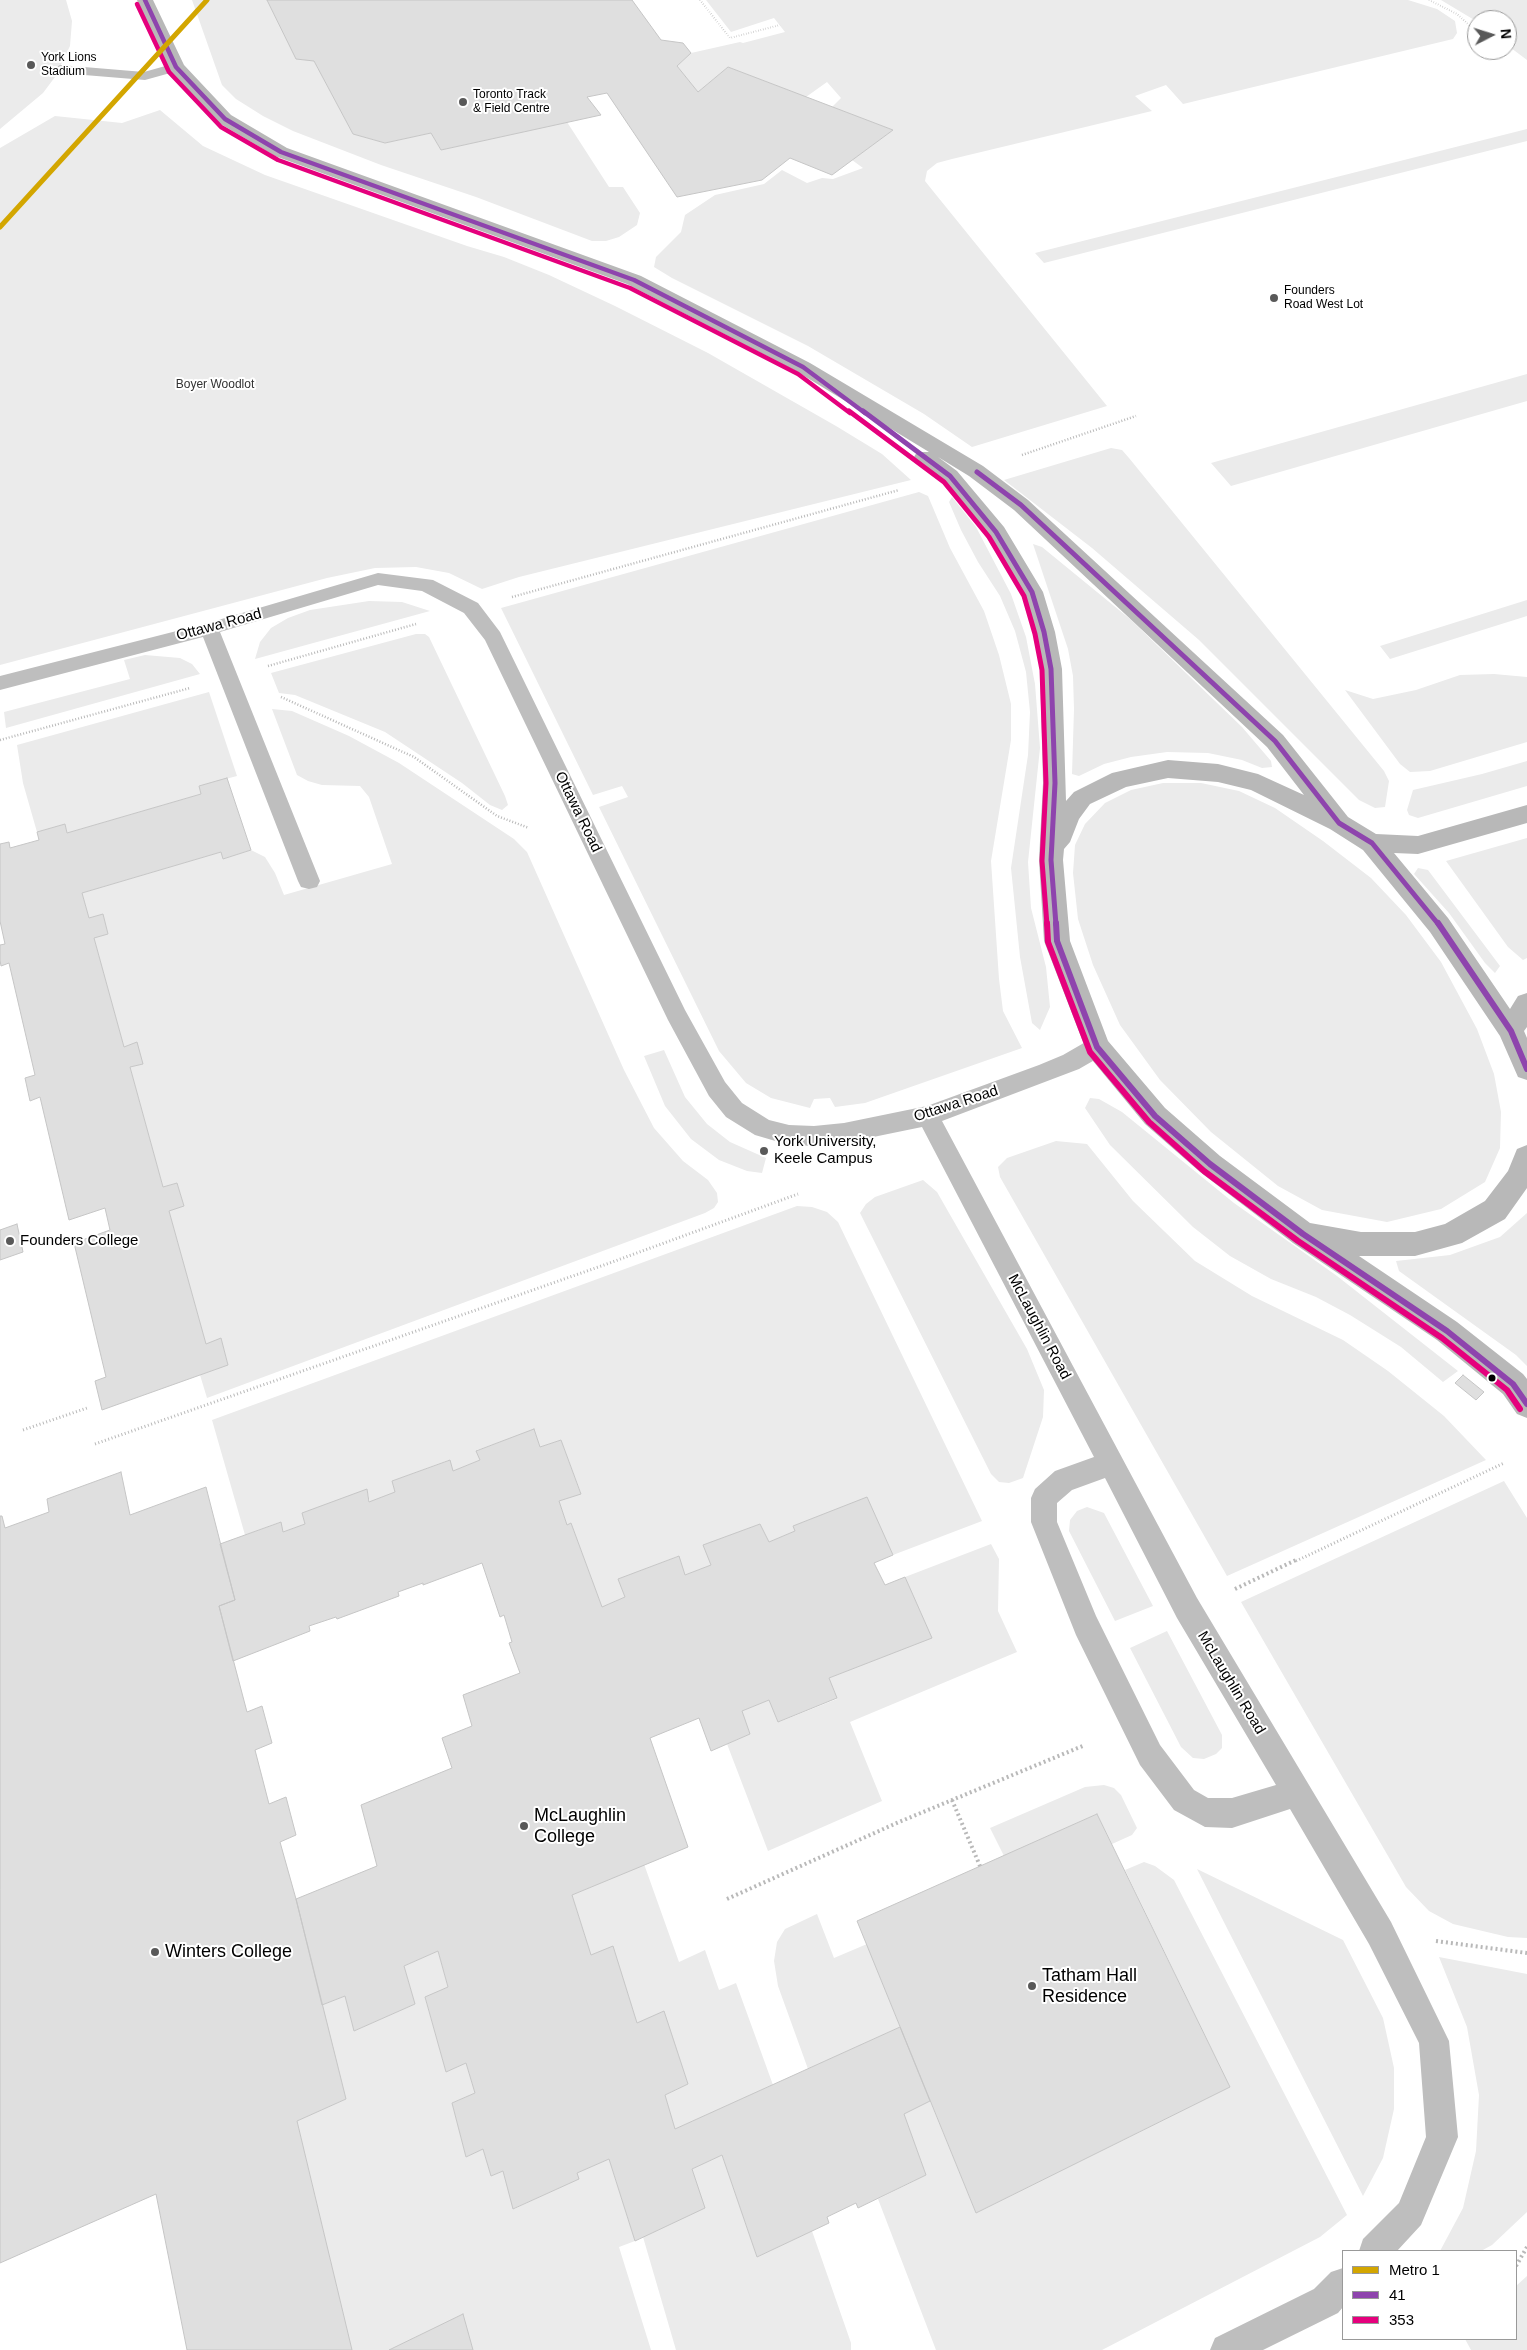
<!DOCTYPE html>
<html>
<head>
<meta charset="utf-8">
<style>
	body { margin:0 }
	#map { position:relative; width:1527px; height:2350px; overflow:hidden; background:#fff; font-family:Helvetica,sans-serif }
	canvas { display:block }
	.legend { position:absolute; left:1342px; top:2250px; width:175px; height:90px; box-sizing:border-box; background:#fff; border:1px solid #999; margin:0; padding:6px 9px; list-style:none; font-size:15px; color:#000 }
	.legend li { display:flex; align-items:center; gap:10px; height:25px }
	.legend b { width:25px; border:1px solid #999 }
	.north { position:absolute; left:1467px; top:10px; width:50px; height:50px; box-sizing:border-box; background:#fff; border:1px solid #999; border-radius:50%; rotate:85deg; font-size:14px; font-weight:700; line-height:20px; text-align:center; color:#000 }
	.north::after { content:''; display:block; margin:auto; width:18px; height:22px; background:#595959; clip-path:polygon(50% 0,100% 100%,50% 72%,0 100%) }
</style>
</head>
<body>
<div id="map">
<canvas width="1527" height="2350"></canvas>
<ul class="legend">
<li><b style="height:6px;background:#d3a600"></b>Metro 1</li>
<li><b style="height:6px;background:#8e44ad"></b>41</li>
<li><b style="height:6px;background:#e5007d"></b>353</li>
</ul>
<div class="north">N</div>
</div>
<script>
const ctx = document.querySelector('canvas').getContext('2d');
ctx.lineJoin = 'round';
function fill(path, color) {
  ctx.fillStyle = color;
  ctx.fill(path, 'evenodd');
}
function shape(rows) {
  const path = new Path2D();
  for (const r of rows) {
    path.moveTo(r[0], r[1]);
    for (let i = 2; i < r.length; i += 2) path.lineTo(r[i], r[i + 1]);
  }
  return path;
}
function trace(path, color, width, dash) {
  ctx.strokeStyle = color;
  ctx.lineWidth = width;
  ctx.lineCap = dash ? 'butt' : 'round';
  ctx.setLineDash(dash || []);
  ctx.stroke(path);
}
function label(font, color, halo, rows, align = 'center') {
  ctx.font = font + ' Helvetica,sans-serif';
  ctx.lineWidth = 4;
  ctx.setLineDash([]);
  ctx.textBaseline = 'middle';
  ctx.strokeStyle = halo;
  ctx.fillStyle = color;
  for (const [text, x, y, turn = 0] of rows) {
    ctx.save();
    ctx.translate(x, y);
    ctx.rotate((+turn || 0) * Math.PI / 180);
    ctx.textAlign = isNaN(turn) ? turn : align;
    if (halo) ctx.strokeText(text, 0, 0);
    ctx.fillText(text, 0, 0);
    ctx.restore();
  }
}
fill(shape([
	[0,0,66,0,72,21,70,46,55,77,43,93,0,129],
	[192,0,267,0,296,58,314,61,353,134,385,143,431,133,441,150,567,122,609,187,623,187,640,213,637,225,619,237,606,241,592,241,476,197,381,165,293,131,263,116,236,99,222,85],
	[706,0,1408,0,1437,9,1455,21,1457,33,1453,39,1183,104,1166,85,1135,96,1152,111,952,159,937,163,927,171,925,181,933,191,1107,406,972,447,924,414,808,346,672,278,654,267,656,257,681,232,685,215,715,195,764,184,782,170,807,183,822,178,833,179,863,168,852,160,893,130,832,107,841,98,827,82,806,97,728,67,698,92,677,66,691,53,740,42,743,43,785,32,774,18,731,32],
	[1441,0,1527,0,1527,60,1507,45,1507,20,1476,21],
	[160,110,203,146,265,175,467,246,504,257,549,275,615,306,708,353,836,426,882,454,911,480,519,577,482,589,449,573,416,567,375,568,327,578,0,665,0,148,55,116,122,123],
	[1527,129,1527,141,1044,263,1035,253],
	[1527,374,1527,401,1231,486,1211,463],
	[1111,448,1122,450,1129,458,1384,771,1389,781,1385,807,1375,808,1359,800,1199,640,1092,548,1004,480],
	[919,492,928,496,950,548,984,611,999,655,1011,704,1011,740,991,861,999,979,1003,1011,1022,1048,865,1103,835,1107,830,1098,814,1099,810,1108,771,1098,746,1083,719,1051,599,807,628,797,622,786,593,795,501,608],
	[952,497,976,527,1011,594,1026,637,1035,684,1040,748,1028,862,1031,908,1046,967,1050,1007,1040,1030,1032,1023,1020,957,1011,868,1028,755,1030,712,1026,672,1015,631,1000,596,978,562,961,530,949,502],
	[1033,544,1042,547,1130,619,1242,727,1271,761,1272,767,1262,768,1242,760,1208,753,1167,752,1131,757,1104,764,1079,776,1072,774,1074,709,1073,676,1068,649],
	[1527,600,1527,616,1390,659,1380,646],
	[369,601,402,602,430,611,255,659,260,642,271,628,288,618,310,610],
	[416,634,425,634,429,637,505,796,508,805,502,810,490,805,462,783,385,732,295,695,279,693,271,673],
	[145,655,180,658,192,664,200,674,6,728,4,712,130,679,124,660],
	[1494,674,1527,677,1527,742,1430,771,1410,772,1400,764,1345,690,1373,699,1416,690,1460,675],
	[209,692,237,776,199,786,201,794,67,833,65,824,37,832,23,783,17,745],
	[272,709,292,711,349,736,399,763,514,839,527,852,624,1070,654,1128,683,1161,708,1180,717,1193,718,1202,714,1208,705,1213,207,1398,200,1375,228,1364,221,1339,206,1344,169,1211,184,1206,177,1183,163,1187,130,1067,142,1064,136,1043,124,1047,94,938,108,934,103,914,89,918,82,893,221,852,223,859,251,850,265,857,275,873,284,895,392,864,369,797,360,786,322,785,308,781,297,775],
	[1527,761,1527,786,1418,818,1409,815,1407,810,1413,790,1482,774],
	[1163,783,1201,783,1239,791,1275,808,1323,841,1371,878,1406,915,1441,962,1477,1029,1494,1074,1501,1112,1500,1148,1485,1182,1441,1209,1387,1222,1322,1210,1278,1186,1211,1132,1160,1080,1120,1025,1093,965,1078,919,1073,873,1075,845,1085,824,1105,803,1131,790],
	[1527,838,1527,958,1523,960,1508,947,1446,861],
	[1418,868,1428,870,1500,966,1495,973,1485,963,1449,913,1414,874],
	[664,1050,685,1097,707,1124,730,1142,766,1158,762,1173,747,1171,719,1160,691,1139,665,1106,644,1056],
	[1090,1098,1099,1099,1122,1112,1234,1203,1337,1276,1458,1371,1443,1382,1401,1347,1350,1315,1316,1297,1271,1279,1230,1256,1193,1227,1110,1145,1085,1108],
	[1056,1141,1087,1144,1133,1201,1195,1261,1252,1296,1343,1340,1388,1371,1444,1416,1486,1460,1227,1576,1000,1177,998,1167,1007,1158],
	[923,1180,937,1192,1027,1349,1044,1390,1043,1417,1023,1478,1009,1483,999,1482,991,1474,860,1213,866,1204,875,1197],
	[797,1206,812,1207,827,1212,838,1222,982,1521,893,1555,867,1498,793,1526,795,1531,769,1542,760,1524,704,1545,711,1565,685,1575,678,1556,619,1579,625,1597,602,1607,571,1523,567,1525,559,1501,581,1493,561,1440,540,1447,534,1430,477,1450,480,1460,453,1471,449,1460,392,1481,395,1492,370,1502,367,1490,302,1513,305,1524,283,1532,280,1522,245,1535,212,1420],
	[1527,1213,1527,1366,1516,1355,1399,1271,1396,1261,1450,1255,1500,1237],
	[1504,1481,1527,1518,1527,1938,1508,1937,1453,1924,1429,1911,1406,1887,1241,1602],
	[1087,1507,1104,1513,1153,1606,1115,1621,1069,1531,1070,1520,1077,1511],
	[991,1544,999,1559,998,1611,1017,1652,850,1722,882,1801,768,1851,727,1744,750,1734,742,1711,769,1700,779,1722,837,1699,829,1678,931,1638,905,1577],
	[1167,1631,1222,1735,1222,1748,1216,1754,1204,1759,1193,1758,1181,1747,1130,1648],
	[1104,1785,1114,1788,1121,1795,1137,1828,1132,1835,1112,1844,1097,1814,1004,1856,990,1828,1085,1787],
	[1144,1862,1155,1866,1174,1880,1347,2215,1320,2237,1102,2350,936,2350,878,2199,926,2175,904,2114,930,2101,976,2213,1230,2087,1125,1870],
	[644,1864,679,1962,705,1950,719,1990,736,1983,773,2085,675,2129,665,2095,688,2084,664,2012,637,2023,613,1947,591,1955,572,1895],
	[1197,1869,1343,1940,1383,2018,1394,2068,1394,2109,1383,2158,1363,2196],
	[817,1914,834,1958,867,1944,900,2027,808,2069,778,1986,774,1961,777,1942,785,1929],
	[438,1951,448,1987,425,1998,446,2072,466,2063,475,2093,452,2103,466,2157,483,2149,491,2176,503,2171,514,2209,578,2179,577,2173,609,2159,635,2241,619,2247,651,2350,473,2350,463,2315,389,2350,352,2350,297,2121,346,2099,322,2005,345,1996,354,2031,415,2004,404,1966],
	[1439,1957,1527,1974,1527,2212,1492,2245,1481,2251,1440,2251,1463,2208,1476,2151,1479,2095,1467,2027],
	[722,2155,757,2257,812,2231,851,2343,851,2350,676,2350,643,2237,704,2208,692,2169],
	[1527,2276,1527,2350,1471,2350,1465,2339,1516,2339,1516,2286]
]), '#ebebeb');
const building = shape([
	[267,0,632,0,661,40,683,43,691,53,677,66,698,92,728,67,893,130,832,175,790,158,762,180,677,197,607,93,587,97,601,115,441,150,431,133,385,143,353,134,314,61,296,59,267,0],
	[227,778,251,850,223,859,221,852,82,893,89,918,103,914,108,934,94,938,124,1047,137,1042,143,1064,130,1067,163,1187,177,1183,184,1206,169,1211,206,1344,221,1338,228,1365,102,1410,95,1381,106,1377,74,1243,110,1230,105,1208,69,1220,40,1097,30,1101,25,1078,35,1075,9,963,1,966,0,960,0,945,5,944,0,921,0,844,9,842,10,848,39,840,37,832,65,824,67,833,201,794,199,786,227,778],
	[17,1224,23,1252,0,1260,0,1230,17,1224],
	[1463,1375,1484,1392,1476,1400,1455,1383,1463,1375],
	[534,1429,540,1447,561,1440,581,1494,559,1501,567,1525,571,1523,602,1607,625,1597,618,1579,679,1556,685,1575,711,1565,703,1545,760,1524,769,1542,795,1531,793,1526,867,1497,893,1555,874,1563,885,1585,905,1577,932,1638,829,1678,837,1698,778,1722,769,1700,742,1711,750,1734,711,1751,699,1718,650,1738,688,1847,572,1895,591,1955,613,1946,637,2023,664,2011,688,2084,665,2095,675,2129,900,2027,930,2101,904,2114,926,2175,858,2208,856,2203,827,2217,829,2223,757,2257,722,2155,692,2169,705,2208,635,2241,609,2159,577,2173,579,2179,513,2209,503,2171,491,2176,483,2149,466,2157,452,2103,475,2093,466,2063,446,2072,425,1997,448,1987,438,1951,404,1966,415,2004,354,2031,345,1996,322,2005,296,1899,377,1866,361,1805,452,1768,442,1738,472,1726,463,1695,520,1673,509,1643,512,1642,504,1615,500,1617,482,1563,423,1585,423,1583,398,1592,399,1596,337,1619,336,1617,309,1626,310,1631,233,1661,219,1606,235,1600,220,1544,281,1522,283,1532,305,1524,302,1513,367,1489,369,1502,395,1492,392,1481,450,1460,453,1471,480,1460,476,1451,534,1429],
	[121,1472,130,1515,206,1487,235,1600,219,1606,247,1712,262,1706,272,1743,255,1750,269,1804,286,1797,296,1835,280,1842,296,1899,346,2099,297,2121,352,2350,187,2350,156,2194,0,2263,0,1516,2,1516,5,1528,49,1512,47,1499,121,1472],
	[1097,1814,1230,2087,976,2213,857,1921,1097,1814],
	[463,2314,473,2350,389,2350,463,2314]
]);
fill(building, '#dfdfdf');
trace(building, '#c6c6c6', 1);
trace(shape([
	[700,0,730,38,780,25],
	[1429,0,1457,14,1468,24,1477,40],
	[1484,50,1485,52]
]), '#b9b9b9', 2, [0.5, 2]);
trace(shape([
	[1022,455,1136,416],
	[512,597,899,490],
	[268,666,416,624],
	[281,697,414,757,497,816,529,828],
	[0,740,190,688]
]), '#b9b9b9', 2.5, [1, 2]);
trace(shape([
	[23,1430,87,1408],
	[95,1444,604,1265,798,1194],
	[1296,1561,1504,1463]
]), '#b9b9b9', 3, [1, 2.5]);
trace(shape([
	[1235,1589,1298,1559],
	[952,1800,980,1866],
	[727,1899,899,1822,1085,1745],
	[1436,1941,1527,1953],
	[1516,2266,1527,2247]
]), '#b9b9b9', 4, [2, 3]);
fill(shape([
	[176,63,183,67,181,70,145,80,60,73,53,69,60,65,144,72,176,63],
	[378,573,433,580,478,603,500,632,685,1010,725,1082,742,1103,769,1120,789,1125,814,1126,844,1123,927,1106,1039,1065,1063,1055,1089,1040,1097,1038,1105,1040,1108,1047,1105,1054,1079,1069,942,1121,1197,1598,1391,1922,1449,2041,1458,2137,1421,2225,1397,2251,1359,2251,1363,2239,1399,2203,1426,2137,1419,2043,1369,1944,1290,1809,1232,1828,1205,1827,1174,1810,1140,1765,1076,1635,1031,1522,1031,1498,1035,1489,1055,1471,1094,1457,922,1127,844,1143,814,1146,789,1145,755,1135,726,1117,709,1096,668,1020,485,640,464,613,422,591,378,585,220,632,320,881,317,887,309,889,301,887,298,881,203,637,0,690,0,676,208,623,378,573],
	[1105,1478,1177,1618,1276,1785,1232,1798,1208,1798,1194,1790,1160,1745,1096,1616,1057,1522,1057,1503,1072,1490,1105,1478],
	[1343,2268,1343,2307,1338,2313,1263,2350,1210,2350,1215,2338,1314,2289,1331,2272,1343,2268]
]), '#bebebe');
fill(shape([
	[137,0,153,0,184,65,231,115,287,148,641,276,810,363,983,466,1028,500,1283,735,1348,817,1376,834,1418,836,1527,805,1527,823,1418,854,1394,853,1448,918,1510,1009,1518,996,1527,993,1527,1027,1524,1031,1527,1038,1527,1080,1518,1077,1500,1036,1430,932,1363,850,1330,829,1251,790,1218,782,1168,778,1126,787,1090,804,1079,819,1070,842,1064,849,1063,860,1070,941,1108,1041,1165,1108,1220,1156,1310,1223,1361,1232,1415,1232,1445,1224,1485,1201,1508,1171,1517,1149,1527,1145,1527,1188,1505,1219,1462,1243,1415,1256,1359,1256,1457,1322,1523,1374,1527,1379,1527,1418,1517,1414,1503,1394,1437,1340,1293,1243,1200,1172,1145,1124,1088,1055,1044,941,1039,860,1043,783,1040,669,1033,632,1021,592,988,536,943,481,917,462,914,457,917,452,929,452,796,371,627,284,275,156,219,123,170,71,137,0],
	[938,457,969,476,1014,510,1267,747,1304,795,1258,774,1218,764,1168,760,1112,773,1074,792,1066,801,1062,669,1055,632,1043,592,1004,527,957,471,938,457]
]), '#b8b8b8');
trace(shape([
	[145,0,176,67,225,119,281,152,634,280,803,367,865,413]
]), '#8e44ad', 4.5);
trace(shape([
	[863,411,950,476,996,532,1032,592,1044,632,1051,669,1055,783,1051,860,1056,925],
	[977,472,1021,505,1275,741,1339,823,1372,843,1439,925]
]), '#8e44ad', 5);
trace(shape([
	[1056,923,1057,941,1097,1047,1155,1116,1210,1164,1303,1234,1447,1331,1513,1384,1527,1404],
	[1438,923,1511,1031,1527,1069]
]), '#8e44ad', 6);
trace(shape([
	[137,4,169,72,221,127,278,160,630,288,798,374,850,413]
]), '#e5007d', 4.5);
trace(shape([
	[849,411,944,482,989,537,1024,596,1035,634,1042,670,1046,783,1042,861,1047,925]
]), '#e5007d', 5);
trace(shape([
	[1047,923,1048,942,1090,1052,1149,1122,1204,1171,1298,1241,1442,1338,1507,1390,1520,1409]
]), '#e5007d', 6);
trace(shape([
	[0,227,207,0]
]), '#d3a600', 5);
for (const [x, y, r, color] of [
	[31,65,5,"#595959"],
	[463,102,5,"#595959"],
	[1274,298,5,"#595959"],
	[764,1151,5,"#595959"],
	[10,1241,5,"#595959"],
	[1492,1378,4.5,"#000"],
	[524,1826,5,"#595959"],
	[155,1952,5,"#595959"],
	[1032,1986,5,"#595959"]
]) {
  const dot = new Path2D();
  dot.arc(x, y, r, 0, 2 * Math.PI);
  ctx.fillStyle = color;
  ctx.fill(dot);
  trace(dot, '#fff', 2);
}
label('12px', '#000', '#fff', [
	["York Lions",41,58],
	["Stadium",41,72],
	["Toronto Track",473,95],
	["& Field Centre",473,109],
	["Founders",1284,291],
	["Road West Lot",1284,305]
], 'left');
label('12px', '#323232', '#fff', [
	["Boyer Woodlot",215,385]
]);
label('15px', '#000', '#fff', [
	["Ottawa Road",219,625,-15],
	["Ottawa Road",578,812,64],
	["Ottawa Road",956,1104,-18],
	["McLaughlin Road",1039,1327,62],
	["McLaughlin Road",1231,1683,59]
]);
label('15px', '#000', '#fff', [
	["York University,",774,1142],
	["Keele Campus",774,1159],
	["Founders College",20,1241]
], 'left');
label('18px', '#000', '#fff', [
	["McLaughlin",534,1816],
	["College",534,1837],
	["Winters College",165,1952],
	["Tatham Hall",1042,1976],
	["Residence",1042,1997]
], 'left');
</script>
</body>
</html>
